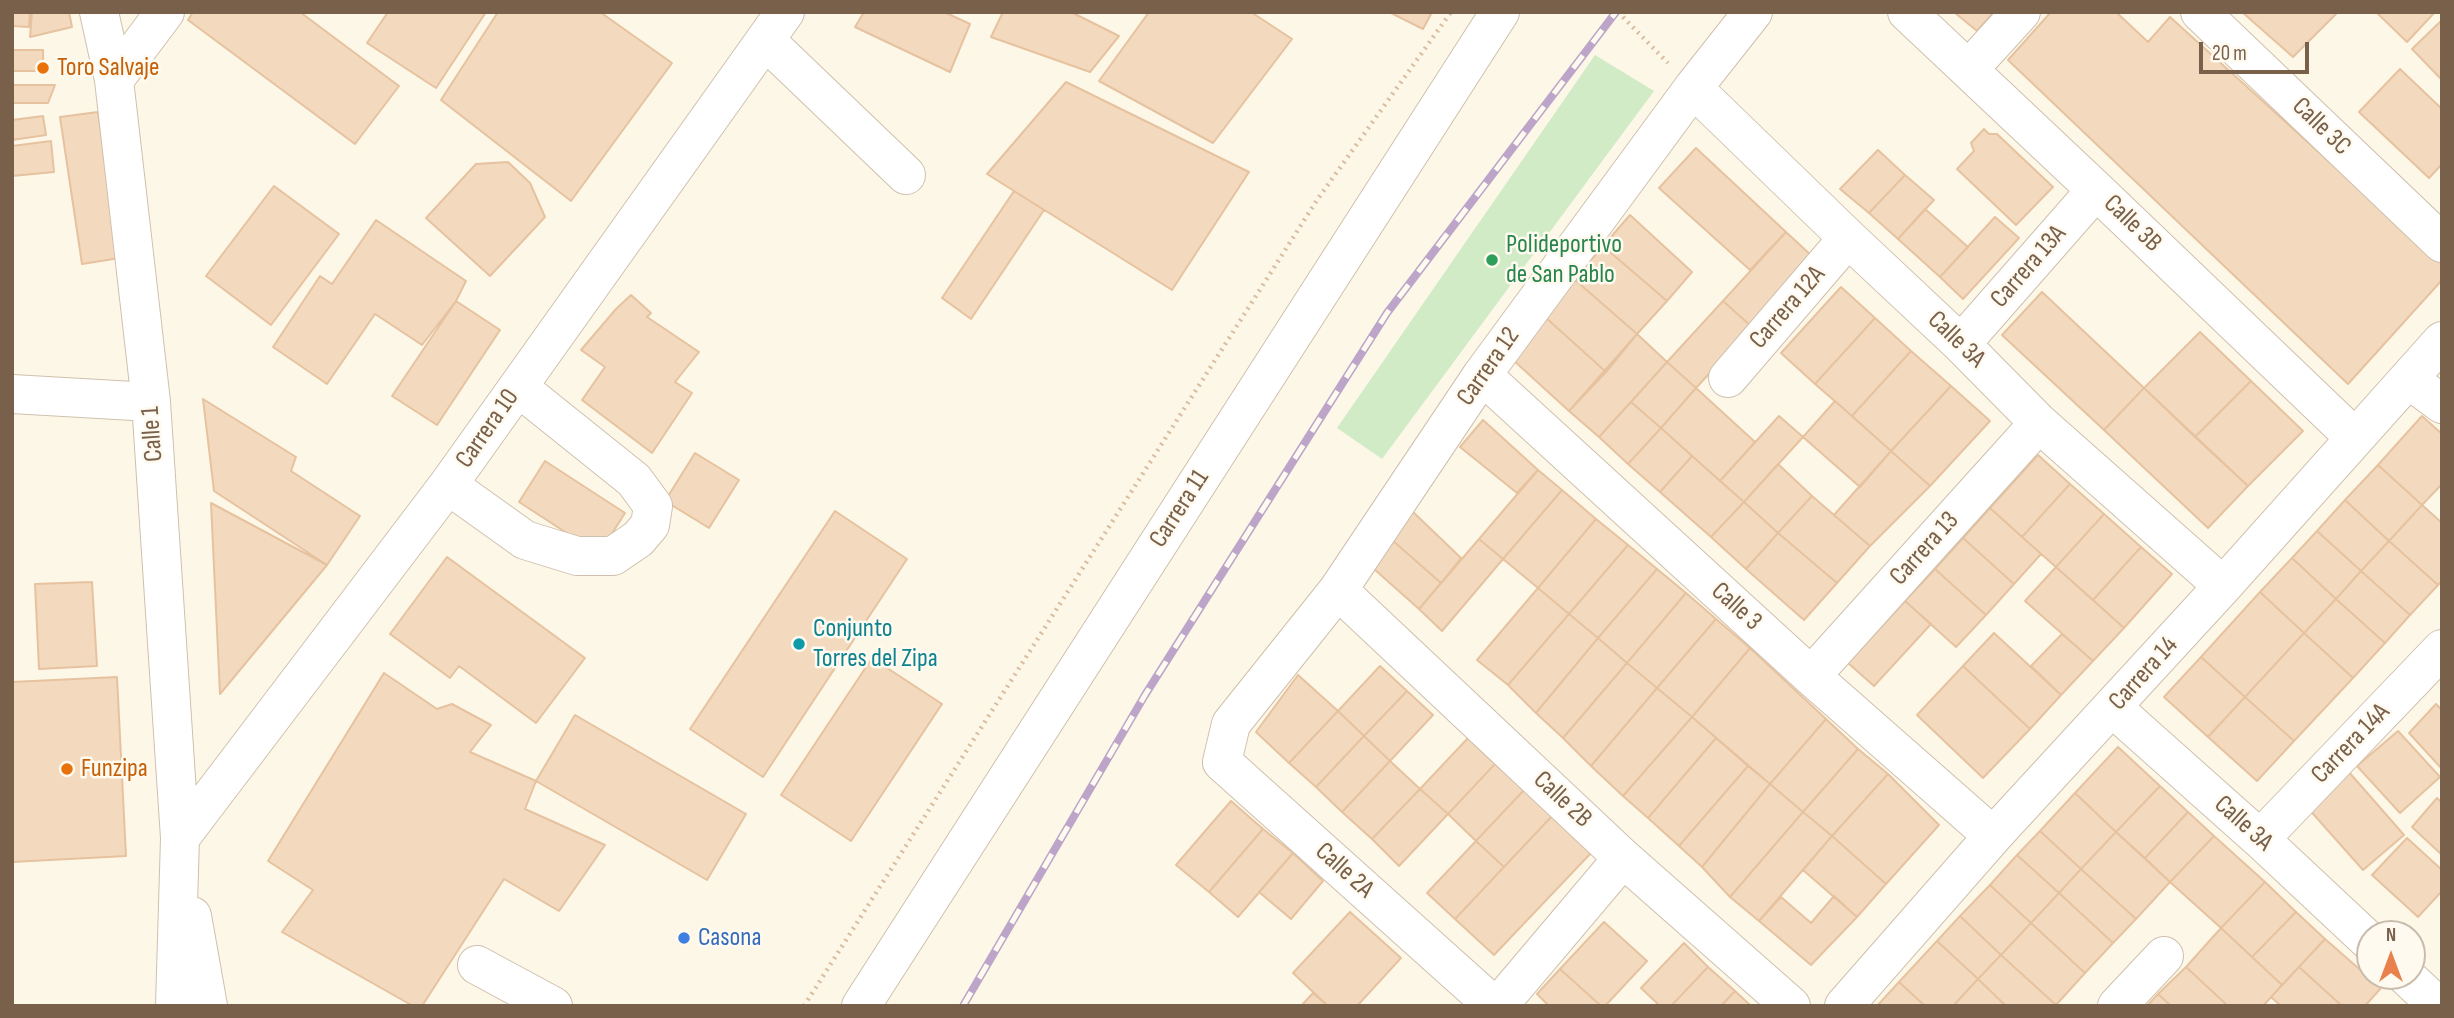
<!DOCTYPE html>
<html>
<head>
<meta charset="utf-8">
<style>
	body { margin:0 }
	#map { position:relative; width:2454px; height:1018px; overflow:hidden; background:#fdf7e8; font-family:"Sofia Sans Condensed",sans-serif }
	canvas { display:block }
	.frame { position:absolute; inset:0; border:14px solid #78604b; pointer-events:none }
	.north { position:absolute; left:2356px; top:920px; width:70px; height:70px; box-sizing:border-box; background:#fffaef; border:2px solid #c9bcad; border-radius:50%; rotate:0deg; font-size:19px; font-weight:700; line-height:28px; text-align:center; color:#78604b }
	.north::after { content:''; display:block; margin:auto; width:24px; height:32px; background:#e8814b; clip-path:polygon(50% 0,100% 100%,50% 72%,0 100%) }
	.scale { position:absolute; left:2199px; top:42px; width:110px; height:32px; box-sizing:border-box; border:4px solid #78604b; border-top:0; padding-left:9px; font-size:21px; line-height:24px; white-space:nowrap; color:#78604b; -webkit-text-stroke:5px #fffaef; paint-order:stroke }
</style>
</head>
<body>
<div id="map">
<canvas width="2454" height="1018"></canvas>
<div class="frame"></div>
<div class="north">N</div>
<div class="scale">20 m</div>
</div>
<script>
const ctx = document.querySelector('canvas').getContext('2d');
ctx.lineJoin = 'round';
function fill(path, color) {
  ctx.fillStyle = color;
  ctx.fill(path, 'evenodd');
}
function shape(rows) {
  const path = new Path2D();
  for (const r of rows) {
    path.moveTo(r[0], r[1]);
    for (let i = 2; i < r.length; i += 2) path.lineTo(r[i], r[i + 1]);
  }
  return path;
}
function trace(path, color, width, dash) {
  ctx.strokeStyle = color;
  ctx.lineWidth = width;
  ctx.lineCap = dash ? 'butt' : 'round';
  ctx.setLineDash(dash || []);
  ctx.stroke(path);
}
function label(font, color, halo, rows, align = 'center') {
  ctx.font = font + ' "Sofia Sans Condensed",sans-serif';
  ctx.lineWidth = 5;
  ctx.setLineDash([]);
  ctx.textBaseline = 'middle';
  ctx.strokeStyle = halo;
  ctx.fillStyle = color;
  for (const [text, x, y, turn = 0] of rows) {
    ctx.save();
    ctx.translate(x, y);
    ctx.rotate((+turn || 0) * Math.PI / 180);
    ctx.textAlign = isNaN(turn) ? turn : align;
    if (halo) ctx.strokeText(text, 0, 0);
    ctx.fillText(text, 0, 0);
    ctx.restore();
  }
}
fill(shape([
	[1595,55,1654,91,1382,459,1337,428]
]), '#d0ebc5');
const building = shape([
	[12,12,30,12,29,27,12,26,12,12],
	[32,12,69,12,72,27,30,37,32,12],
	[193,12,300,12,399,86,355,144,188,20,193,12],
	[388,12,486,12,436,88,367,43,388,12],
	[498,12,600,12,672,63,571,201,441,100,498,12],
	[864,12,944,12,970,24,950,72,855,27,864,12],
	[1003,12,1071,12,1119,36,1090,72,991,37,1003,12],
	[1149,12,1251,12,1292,39,1213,143,1099,81,1149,12],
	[1389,12,1427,12,1431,14,1423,29,1389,12],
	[1954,12,1994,12,1977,31,1954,12],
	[2051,12,2116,12,2148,42,2170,17,2442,264,2442,280,2348,384,2008,60,2051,12],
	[2242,12,2334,12,2336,14,2293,57,2242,12],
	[2376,12,2435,12,2407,42,2376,12],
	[2442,20,2442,78,2441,79,2412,49,2442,20],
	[12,50,43,50,43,71,12,71,12,50],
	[2400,69,2442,109,2442,164,2429,178,2359,112,2400,69],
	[1066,82,1249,172,1172,290,987,174,1066,82],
	[12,85,55,85,48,103,12,103,12,85],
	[98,112,120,258,82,264,60,117,98,112],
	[43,116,46,135,12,140,12,120,43,116],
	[1984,129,1989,134,1997,134,2053,187,2016,225,1957,169,1974,151,1971,143,1984,129],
	[51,141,54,172,12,176,12,146,51,141],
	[1696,148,1786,232,1750,270,1659,188,1696,148],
	[1878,150,1905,175,1869,213,1840,189,1878,150],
	[508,162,530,183,545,217,490,276,426,218,476,164,508,162],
	[1905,175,1934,200,1898,239,1869,213,1905,175],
	[274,186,339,234,271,325,206,276,274,186],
	[1014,191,1044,210,971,319,942,298,1014,191],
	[1925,209,1968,247,1940,277,1898,239,1925,209],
	[1630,215,1692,272,1667,301,1603,246,1630,215],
	[1995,217,2019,238,1963,299,1940,277,1995,217],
	[376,220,466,281,456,301,422,345,375,314,327,384,273,347,320,276,332,284,376,220],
	[1786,232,1814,258,1752,327,1723,301,1786,232],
	[1603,246,1667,301,1637,334,1574,279,1603,246],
	[1574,279,1637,334,1606,372,1544,316,1574,279],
	[1841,287,1875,318,1815,384,1781,353,1841,287],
	[2042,292,2144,388,2104,430,2002,335,2042,292],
	[631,295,651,313,647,317,699,352,675,382,692,393,652,453,582,400,605,367,581,350,616,309,631,295],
	[456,301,500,330,437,425,392,396,456,301],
	[1723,301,1752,327,1696,388,1667,362,1723,301],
	[1544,316,1606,372,1569,411,1512,359,1544,316],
	[1875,318,1911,351,1852,416,1815,384,1875,318],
	[2200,332,2251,381,2195,437,2144,388,2200,332],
	[1637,334,1667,362,1599,437,1569,411,1637,334],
	[1911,351,1951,386,1891,451,1852,416,1911,351],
	[1667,362,1696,388,1661,428,1631,402,1667,362],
	[2251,381,2303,431,2248,486,2195,437,2251,381],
	[1951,386,1990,421,1930,486,1891,451,1951,386],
	[1696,388,1755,442,1720,481,1661,428,1696,388],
	[2144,388,2248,486,2208,528,2104,430,2144,388],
	[203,399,296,457,291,471,360,516,327,565,214,491,203,399],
	[1835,401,1891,451,1860,487,1803,437,1835,401],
	[1631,402,1661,428,1628,464,1599,437,1631,402],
	[1779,416,1803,437,1744,502,1720,481,1779,416],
	[2422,416,2442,434,2442,484,2422,505,2378,465,2422,416],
	[1483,420,1538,470,1517,493,1460,447,1483,420],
	[1661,428,1692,456,1660,492,1628,464,1661,428],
	[1891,451,1930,486,1870,546,1834,515,1891,451],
	[695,453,739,480,709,528,665,501,695,453],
	[2038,455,2070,484,2022,537,1990,508,2038,455],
	[1692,456,1744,502,1711,537,1660,492,1692,456],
	[545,461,625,513,599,554,519,502,545,461],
	[1778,464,1812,496,1778,533,1744,502,1778,464],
	[2378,465,2422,505,2389,541,2345,500,2378,465],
	[1538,470,1562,490,1503,559,1479,539,1538,470],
	[2070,484,2104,514,2056,567,2022,537,2070,484],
	[1562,490,1596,519,1538,588,1503,559,1562,490],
	[1812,496,1870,546,1837,583,1778,533,1812,496],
	[2345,500,2389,541,2361,571,2317,531,2345,500],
	[1744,502,1778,533,1746,569,1711,537,1744,502],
	[211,503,327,565,220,694,211,503],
	[2422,505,2442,523,2442,581,2438,585,2389,541,2422,505],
	[1990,508,2041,554,2014,584,1963,538,1990,508],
	[835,511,907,559,763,777,690,729,835,511],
	[1412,511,1461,558,1441,583,1392,540,1412,511],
	[2104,514,2141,547,2093,600,2056,567,2104,514],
	[1596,519,1628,545,1569,614,1538,588,1596,519],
	[2317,531,2361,571,2336,599,2292,558,2317,531],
	[1778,533,1837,583,1804,620,1746,569,1778,533],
	[1963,538,2014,584,1986,615,1935,569,1963,538],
	[1479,539,1503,559,1442,631,1419,609,1479,539],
	[1392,540,1441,583,1419,609,1374,569,1392,540],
	[2389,541,2438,585,2410,615,2361,571,2389,541],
	[1628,545,1657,569,1598,638,1569,614,1628,545],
	[2141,547,2172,574,2124,628,2093,600,2141,547],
	[447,557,585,658,536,723,459,666,450,678,390,634,447,557],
	[2292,558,2336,599,2304,633,2260,592,2292,558],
	[2056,567,2124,628,2093,661,2025,601,2056,567],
	[1657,569,1686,593,1627,663,1598,638,1657,569],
	[1935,569,1986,615,1956,647,1905,601,1935,569],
	[2361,571,2410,615,2385,643,2336,599,2361,571],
	[92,582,97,666,39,669,35,584,92,582],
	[1538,588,1569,614,1508,685,1477,660,1538,588],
	[2260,592,2304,633,2245,697,2201,657,2260,592],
	[1686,593,1716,619,1657,688,1627,663,1686,593],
	[2336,599,2385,643,2353,678,2304,633,2336,599],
	[1905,601,1931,624,1874,686,1848,663,1905,601],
	[1569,614,1598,638,1536,713,1508,685,1569,614],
	[1716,619,1750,648,1692,717,1657,688,1716,619],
	[1994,633,2061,695,2030,729,1963,666,1994,633],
	[2304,633,2353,678,2294,741,2245,697,2304,633],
	[2062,634,2093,661,2061,695,2031,666,2062,634],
	[1598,638,1627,663,1563,738,1536,713,1598,638],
	[1750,648,1826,719,1770,784,1692,717,1750,648],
	[2201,657,2245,697,2208,737,2164,697,2201,657],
	[872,658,942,704,851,841,781,795,872,658],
	[1627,663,1657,688,1591,766,1563,738,1627,663],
	[1380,666,1407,691,1364,736,1338,711,1380,666],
	[1963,666,2030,729,1983,778,1917,715,1963,666],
	[384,673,437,709,452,704,491,725,470,752,536,781,525,809,605,845,559,911,504,879,422,1006,413,1006,282,932,313,890,268,861,384,673],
	[1298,675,1338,711,1289,763,1256,732,1298,675],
	[117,677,126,856,12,862,12,682,117,677],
	[1657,688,1692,717,1623,796,1591,766,1657,688],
	[1407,691,1433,715,1390,761,1364,736,1407,691],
	[2245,697,2294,741,2257,781,2208,737,2245,697],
	[2436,704,2442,710,2442,769,2409,733,2436,704],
	[1338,711,1364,736,1316,787,1289,763,1338,711],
	[575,715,746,814,707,880,536,781,575,715],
	[1692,717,1716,738,1648,818,1623,796,1692,717],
	[1826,719,1858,749,1803,812,1770,784,1826,719],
	[2398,731,2440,777,2400,813,2357,766,2398,731],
	[1364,736,1390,761,1342,812,1316,787,1364,736],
	[1468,738,1495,764,1448,814,1420,789,1468,738],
	[1716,738,1748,766,1679,846,1648,818,1716,738],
	[2118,747,2160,786,2116,832,2075,793,2118,747],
	[1858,749,1888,774,1832,836,1803,812,1858,749],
	[1390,761,1420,789,1372,839,1342,812,1390,761],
	[1495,764,1524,790,1476,841,1448,814,1495,764],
	[1748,766,1770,784,1702,867,1679,846,1748,766],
	[2348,771,2404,835,2363,870,2307,807,2348,771],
	[1888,774,1939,825,1886,884,1832,836,1888,774],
	[1770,784,1803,812,1730,897,1702,867,1770,784],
	[2160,786,2188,812,2145,858,2116,832,2160,786],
	[1420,789,1448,814,1399,866,1372,839,1420,789],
	[1524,790,1552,816,1504,867,1476,841,1524,790],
	[2075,793,2116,832,2081,869,2040,831,2075,793],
	[2437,798,2442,803,2442,855,2412,827,2437,798],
	[1231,801,1263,829,1209,892,1176,865,1231,801],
	[1803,812,1832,836,1759,921,1730,897,1803,812],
	[2188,812,2214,836,2170,882,2145,858,2188,812],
	[1552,816,1591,853,1494,955,1455,919,1552,816],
	[1263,829,1293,853,1238,917,1209,892,1263,829],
	[2040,831,2081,869,2059,893,2017,855,2040,831],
	[2116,832,2170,882,2136,919,2081,869,2116,832],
	[1832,836,1886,884,1857,917,1803,870,1832,836],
	[2214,836,2265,882,2221,928,2170,882,2214,836],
	[2407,838,2442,870,2442,891,2418,917,2372,875,2407,838],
	[1476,841,1504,867,1455,919,1427,893,1476,841],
	[1293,853,1323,881,1291,919,1259,892,1293,853],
	[2017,855,2059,893,2031,923,1990,885,2017,855],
	[2081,869,2136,919,2113,943,2059,893,2081,869],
	[2265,882,2296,912,2252,957,2221,928,2265,882],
	[1990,885,2031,923,2001,955,1960,916,1990,885],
	[2059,893,2113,943,2085,973,2031,923,2059,893],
	[1834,896,1857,917,1811,965,1759,921,1781,897,1811,923,1834,896],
	[1350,912,1401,958,1357,1006,1328,1006,1293,973,1350,912],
	[2296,912,2325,939,2282,985,2252,957,2296,912],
	[1960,916,2001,955,1978,979,1937,941,1960,916],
	[1604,922,1647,961,1605,1006,1601,1006,1560,969,1604,922],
	[2031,923,2085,973,2056,1005,2001,955,2031,923],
	[2221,928,2282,985,2263,1006,2228,1006,2186,967,2221,928],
	[2325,939,2381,988,2365,1006,2342,1006,2299,967,2325,939],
	[1937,941,1978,979,1953,1006,1925,1006,1899,982,1937,941],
	[1684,943,1708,967,1671,1006,1660,1006,1641,988,1684,943],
	[2001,955,2056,1005,2006,1006,1978,979,2001,955],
	[1708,967,1735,991,1721,1006,1671,1006,1708,967],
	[2186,967,2228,1006,2171,1006,2158,994,2186,967],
	[2299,967,2342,1006,2281,1006,2271,997,2299,967],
	[1560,969,1601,1006,1549,1006,1537,994,1560,969],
	[1978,979,2006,1006,1953,1006,1978,979],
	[1899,982,1925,1006,1877,1006,1899,982],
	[1735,991,1751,1006,1721,1006,1735,991],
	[1313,993,1328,1006,1301,1006,1313,993],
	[2158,994,2171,1006,2147,1006,2158,994]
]);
fill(building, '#f3dabf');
trace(building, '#e6c29f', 2);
const minor = shape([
	[99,12,114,80,151,402,180,838,175,1006],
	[1907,12,2096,190,2354,437],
	[2200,12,2442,243],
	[765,40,906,175],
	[1969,69,2021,12],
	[114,80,165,12],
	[1693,88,1848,238,1961,344,2039,423,2223,586],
	[1961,344,2096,190],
	[1482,375,1811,676,1993,836],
	[1728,378,1848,238],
	[2408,379,2442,404],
	[12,394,151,402],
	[448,485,525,540,577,556,613,556,638,539,650,525,653,506,634,480,518,387],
	[1338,590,1623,858,1791,1006],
	[1811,676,2039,423],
	[2113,708,2260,839,2370,942],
	[180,838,448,485,785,12],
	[2260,839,2442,649],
	[192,916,208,1006],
	[477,965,553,1006],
	[2406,976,2438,1006],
	[861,1006,1500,12],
	[1494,1006,1222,762,1231,724,1338,590,1482,375,1693,88,1753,12],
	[1498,1006,1623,858],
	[1844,1006,1993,836,2223,586,2442,341],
	[2117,1006,2164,956]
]);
trace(minor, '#cfc0ad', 40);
trace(shape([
	[1618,12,1668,63],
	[804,1006,1317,200,1451,12]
]), '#d8bda1', 4.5, [2, 5]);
trace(minor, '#fff', 38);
const rail = shape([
	[963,1006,1145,695,1387,313,1616,12]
]);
trace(rail, '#bca5c8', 8);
trace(rail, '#fffaef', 5, [16]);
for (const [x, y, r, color] of [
	[43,68,7,"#e8710a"],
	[1492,260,7,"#2e9e5b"],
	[799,644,7,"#0f9aa8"],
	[67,769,7,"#e8710a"],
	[684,938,7,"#3f7fe0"]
]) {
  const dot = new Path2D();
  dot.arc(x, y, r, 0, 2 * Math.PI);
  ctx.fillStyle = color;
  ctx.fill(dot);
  trace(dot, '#fffaef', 2.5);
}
label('26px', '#c56008', '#fffaef', [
	["Toro Salvaje",57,68],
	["Funzipa",81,769]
], 'left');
label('26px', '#78604b', '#fffaef', [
	["Calle 3C",2321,127,44],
	["Calle 3B",2132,224,44],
	["Carrera 13A",2029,267,-49],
	["Carrera 12A",1788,308,-49],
	["Calle 3A",1956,340,44],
	["Carrera 12",1489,367,-55],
	["Carrera 10",488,429,-55],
	["Calle 1",153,434,-94],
	["Carrera 11",1180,509,-57],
	["Carrera 13",1925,549,-48],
	["Calle 3",1736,607,42],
	["Carrera 14",2144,674,-48],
	["Carrera 14A",2351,744,-46],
	["Calle 2B",1562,800,43],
	["Calle 3A",2243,824,42],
	["Calle 2A",1344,871,42]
]);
label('26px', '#27864d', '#fffaef', [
	["Polideportivo",1506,245],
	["de San Pablo",1506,275]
], 'left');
label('26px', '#0d838f', '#fffaef', [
	["Conjunto",813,629],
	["Torres del Zipa",813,659]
], 'left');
label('26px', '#366cbe', '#fffaef', [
	["Casona",698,938]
], 'left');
</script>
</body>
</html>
